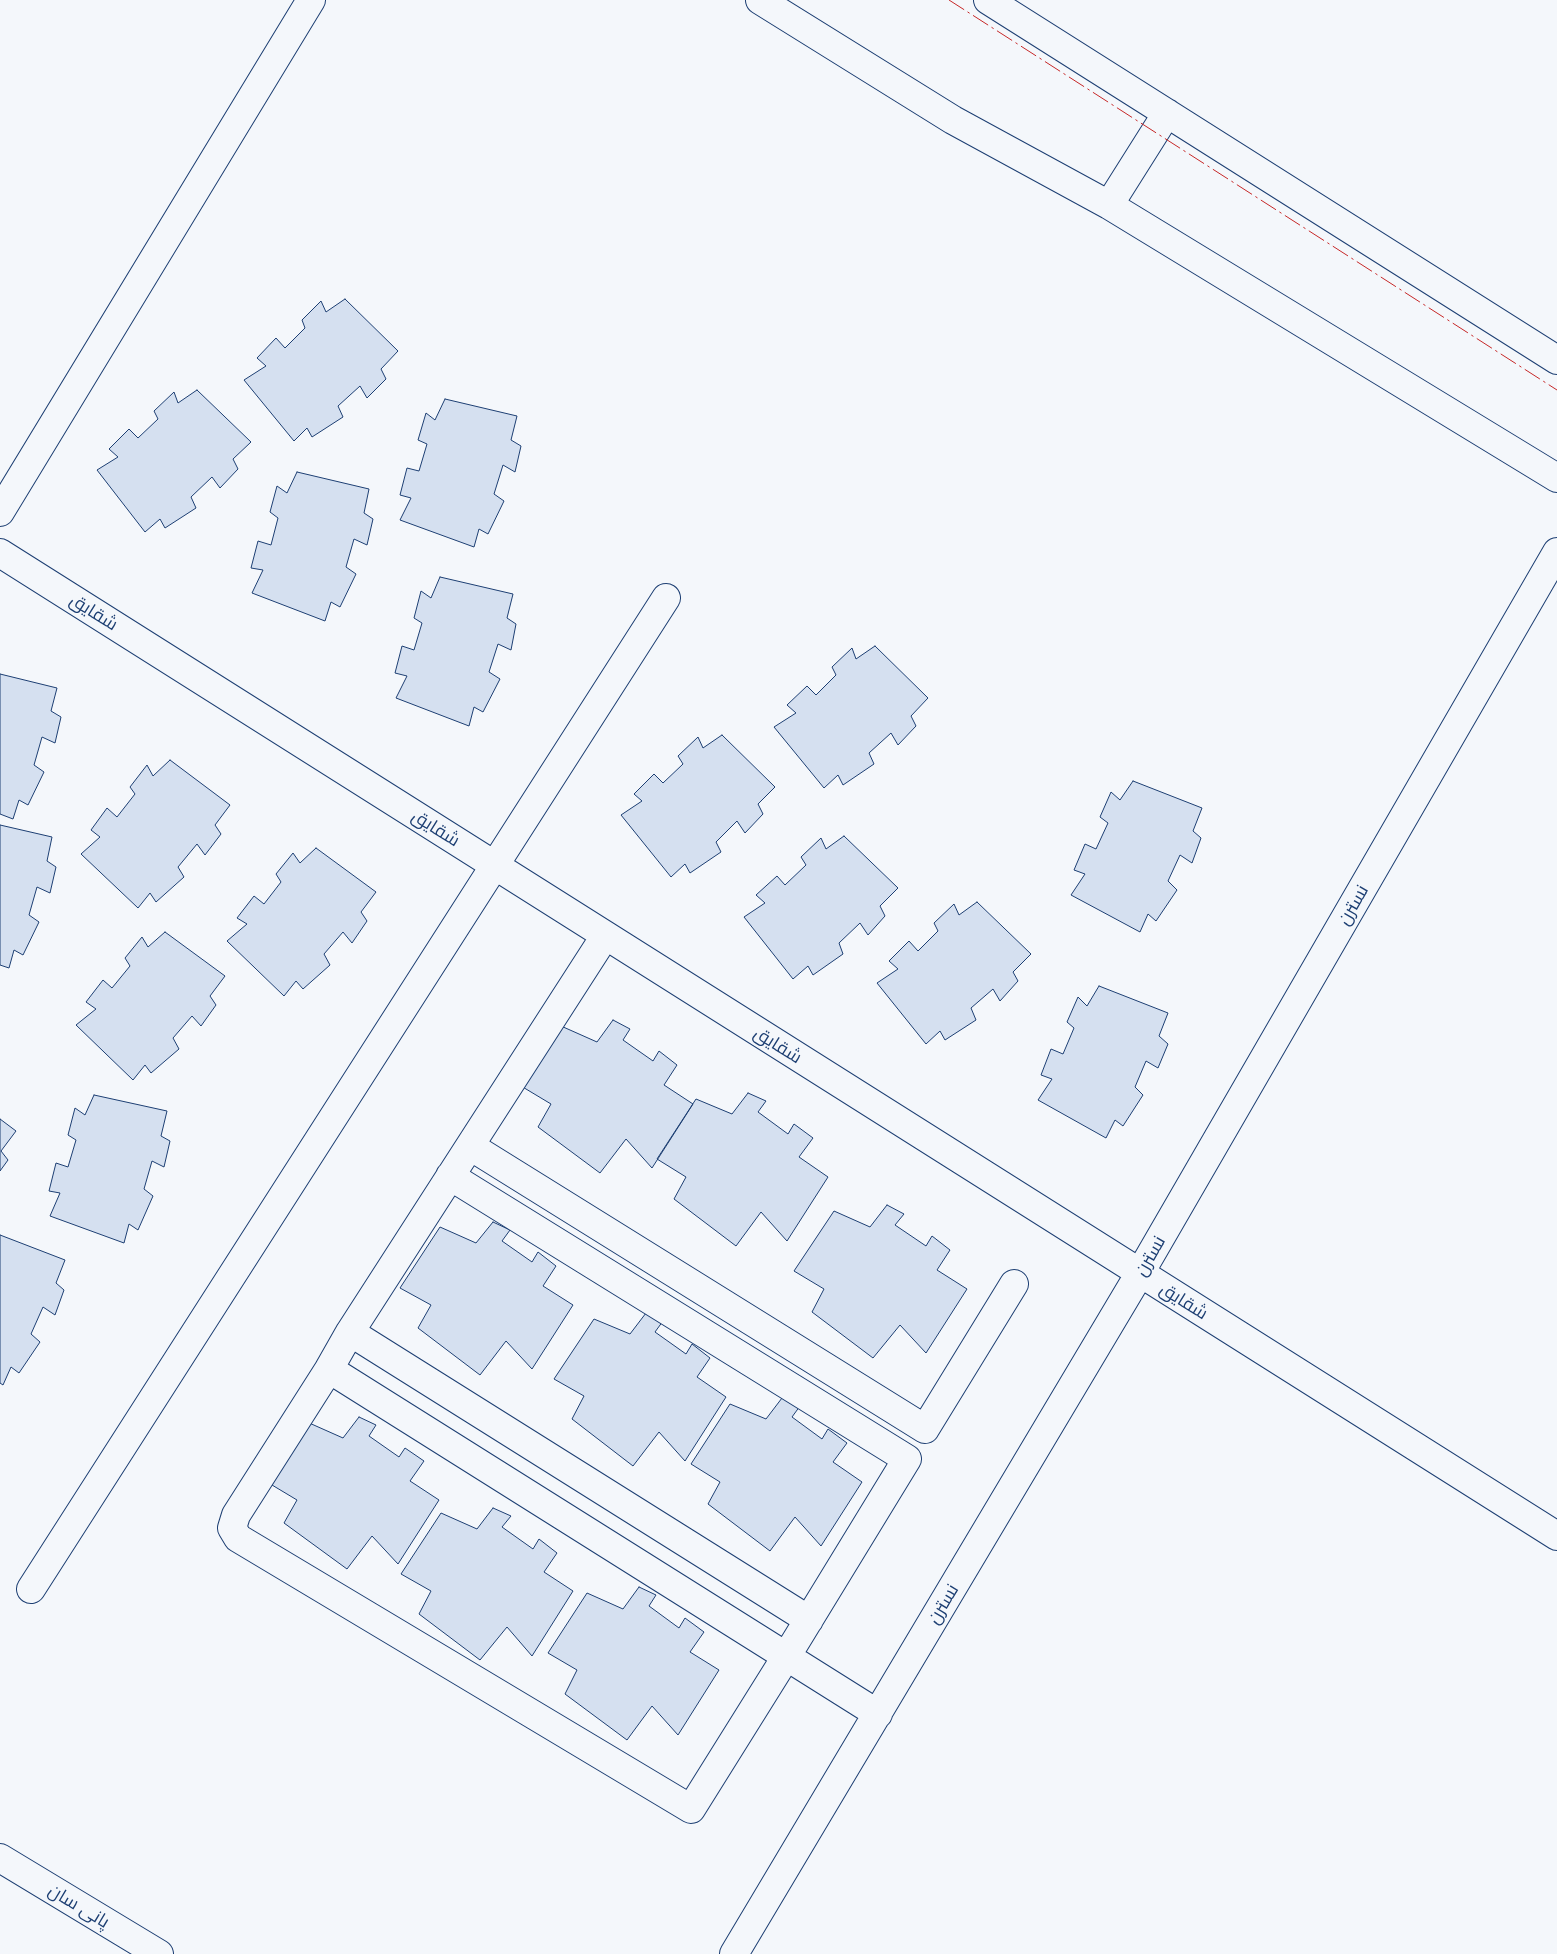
<!DOCTYPE html>
<html>
<head>
<meta charset="utf-8">
<style>
	body { margin:0 }
	canvas { display:block; background:#f4f7fb }
</style>
</head>
<body>
<canvas width="1557" height="1954"></canvas>
<script>
const ctx = document.querySelector('canvas').getContext('2d');
ctx.lineJoin = 'round';
function fill(path, color) {
  ctx.fillStyle = color;
  ctx.fill(path, 'evenodd');
}
function shape(rows) {
  const path = new Path2D();
  for (const r of rows) {
    path.moveTo(r[0], r[1]);
    for (let i = 2; i < r.length; i += 2) path.lineTo(r[i], r[i + 1]);
  }
  return path;
}
function trace(path, color, width, dash) {
  ctx.strokeStyle = color;
  ctx.lineWidth = width;
  ctx.lineCap = dash ? 'butt' : 'round';
  ctx.setLineDash(dash || []);
  ctx.stroke(path);
}
function label(font, color, halo, rows, align = 'center') {
  ctx.font = font + ' Lato,Cairo,sans-serif';
  ctx.lineWidth = 4;
  ctx.setLineDash([]);
  ctx.textBaseline = 'middle';
  ctx.strokeStyle = halo;
  ctx.fillStyle = color;
  for (const [text, x, y, turn = 0] of rows) {
    ctx.save();
    ctx.translate(x, y);
    ctx.rotate((+turn || 0) * Math.PI / 180);
    ctx.textAlign = isNaN(turn) ? turn : align;
    if (halo) ctx.strokeText(text, 0, 0);
    ctx.fillText(text, 0, 0);
    ctx.restore();
  }
}
const building = shape([
	[345,299,398,351,381,369,386,379,367,398,360,386,338,406,343,417,312,437,307,428,294,441,244,380,266,366,257,358,276,338,285,348,305,328,302,320,321,301,326,312,345,299],
	[197,390,251,442,233,459,238,469,220,488,212,477,191,497,196,508,165,528,160,519,145,532,97,470,118,457,109,449,129,429,138,438,158,419,154,411,174,392,178,403,197,390],
	[445,399,517,416,511,440,521,446,515,472,503,465,494,494,504,501,488,534,479,529,474,547,400,520,411,498,400,495,407,468,419,471,427,444,418,440,426,413,435,420,445,399],
	[297,472,369,489,364,513,373,519,367,545,354,539,346,567,356,574,340,607,331,602,325,621,252,593,263,570,251,568,258,541,271,545,278,518,270,512,277,486,287,493,297,472],
	[440,577,513,594,507,618,516,624,511,650,498,644,489,672,500,679,483,712,474,707,469,726,396,698,407,676,395,673,402,646,414,650,422,623,414,618,421,591,431,598,440,577],
	[875,646,928,698,911,716,916,726,898,745,891,733,869,753,874,764,843,785,838,775,824,788,774,727,796,713,787,705,807,686,816,695,836,675,832,667,852,648,856,659,875,646],
	[0,674,57,688,51,711,61,717,55,743,42,737,34,765,44,772,28,805,19,800,13,819,0,814,0,674],
	[722,735,775,787,758,804,763,814,745,833,737,821,716,842,721,852,690,873,685,864,671,877,621,815,642,801,634,794,654,774,663,783,683,764,678,756,698,737,703,748,722,735],
	[170,760,230,805,215,825,221,834,205,855,197,844,178,867,184,877,156,902,150,893,138,908,81,854,100,837,91,830,107,808,117,817,135,794,130,787,147,765,153,776,170,760],
	[1133,781,1202,808,1193,831,1201,838,1192,863,1180,855,1168,881,1177,890,1156,921,1148,914,1140,932,1071,895,1085,874,1074,870,1085,844,1096,849,1108,823,1100,817,1111,792,1120,800,1133,781],
	[0,825,52,837,47,861,56,867,50,893,37,887,29,915,39,922,23,955,14,950,9,968,0,965,0,825],
	[844,836,898,888,880,906,885,916,868,935,860,923,839,943,843,954,813,975,808,966,793,979,744,917,765,903,756,895,777,876,785,885,806,865,801,857,821,838,826,849,844,836],
	[316,848,376,892,361,912,367,921,352,943,343,932,324,954,330,965,303,989,296,981,284,996,227,941,247,924,237,918,254,896,264,904,281,882,276,874,293,853,300,863,316,848],
	[977,902,1031,954,1013,972,1018,981,1000,1001,993,989,971,1008,976,1020,945,1040,940,1031,926,1044,877,983,898,969,889,961,909,941,918,951,938,931,934,923,954,904,959,915,977,902],
	[165,932,225,976,210,996,216,1005,201,1026,192,1016,173,1038,179,1049,151,1073,145,1065,133,1080,76,1025,96,1009,86,1002,103,980,112,988,130,966,125,958,142,937,148,947,165,932],
	[1099,986,1168,1013,1159,1036,1168,1044,1158,1068,1146,1061,1135,1087,1143,1095,1123,1126,1115,1120,1106,1138,1038,1100,1052,1079,1041,1075,1051,1049,1063,1054,1074,1028,1067,1022,1078,997,1087,1006,1099,986],
	[613,1020,630,1029,623,1040,653,1061,659,1051,677,1065,664,1085,693,1104,652,1168,626,1139,600,1173,538,1127,551,1104,521,1086,561,1026,597,1042,613,1020],
	[748,1093,766,1101,758,1112,788,1134,794,1124,813,1138,799,1157,828,1177,787,1241,761,1212,736,1246,674,1199,686,1177,657,1159,696,1099,732,1114,748,1093],
	[94,1095,167,1111,161,1136,170,1141,164,1167,152,1161,144,1189,153,1196,138,1230,129,1224,124,1243,50,1216,60,1193,49,1191,56,1163,68,1167,76,1140,68,1135,75,1108,85,1115,94,1095],
	[0,1119,16,1131,1,1151,8,1160,0,1171,0,1119],
	[887,1205,904,1214,895,1225,926,1246,932,1236,950,1250,937,1270,967,1289,926,1353,900,1325,873,1358,812,1312,824,1289,794,1271,834,1211,870,1227,887,1205],
	[493,1222,510,1230,502,1241,532,1262,538,1252,556,1266,543,1286,573,1305,532,1369,506,1341,480,1375,418,1328,431,1305,400,1288,440,1227,476,1243,493,1222],
	[0,1235,65,1260,56,1283,64,1290,55,1315,43,1307,31,1334,40,1342,19,1373,11,1367,3,1385,0,1383,0,1235],
	[646,1313,663,1321,655,1332,686,1354,692,1344,710,1358,697,1377,726,1397,685,1461,659,1432,633,1466,572,1419,584,1396,554,1379,594,1319,630,1334,646,1313],
	[782,1398,800,1406,792,1417,822,1439,828,1429,847,1443,833,1462,862,1482,821,1546,795,1517,770,1551,708,1504,720,1482,691,1464,730,1404,766,1419,782,1398],
	[359,1417,376,1425,369,1436,399,1457,405,1448,424,1461,410,1481,439,1500,398,1564,372,1536,347,1569,284,1523,297,1500,267,1482,307,1422,343,1438,359,1417],
	[493,1508,511,1516,502,1527,533,1549,539,1539,557,1553,544,1572,573,1591,532,1656,507,1627,480,1660,419,1614,431,1591,401,1574,441,1513,477,1529,493,1508],
	[639,1587,656,1595,649,1606,679,1628,685,1618,704,1632,690,1652,719,1670,678,1735,652,1706,627,1740,565,1694,577,1670,548,1653,587,1593,623,1609,639,1587]
]);
fill(building, '#d5e0f0');
trace(building, '#1d3f73', 1);
const minor = shape([
	[760,0,953,120,1109,205,1557,478],
	[988,0,1557,360],
	[1109,205,1167,113],
	[0,512,311,0],
	[0,553,1557,1536],
	[605,936,350,1332,329,1369,878,1714],
	[470,1146,925,1429,1014,1284],
	[350,1332,809,1620],
	[329,1369,236,1515,232,1528,238,1538,691,1809,786,1657,907,1459,450,1176],
	[31,1589,666,598],
	[0,1858,159,1954],
	[734,1954,1140,1273,1557,552]
]);
trace(minor, '#1d3f73', 30);
trace(minor, '#f4f7fb', 28);
trace(shape([
	[949,0,1557,390]
]), '#c62828', 1, [18, 4, 2.5, 4]);
label('18px', '#1d3f73', '#f4f7fb', [
	["شقایق",94,612,32],
	["شقایق",436,828,32],
	["نسترن",1353,905,-60],
	["شقایق",778,1045,32],
	["نسترن",1150,1256,-60],
	["شقایق",1184,1301,32],
	["نسترن",943,1604,-59],
	["پانی سان",79,1906,31]
]);
</script>
</body>
</html>
